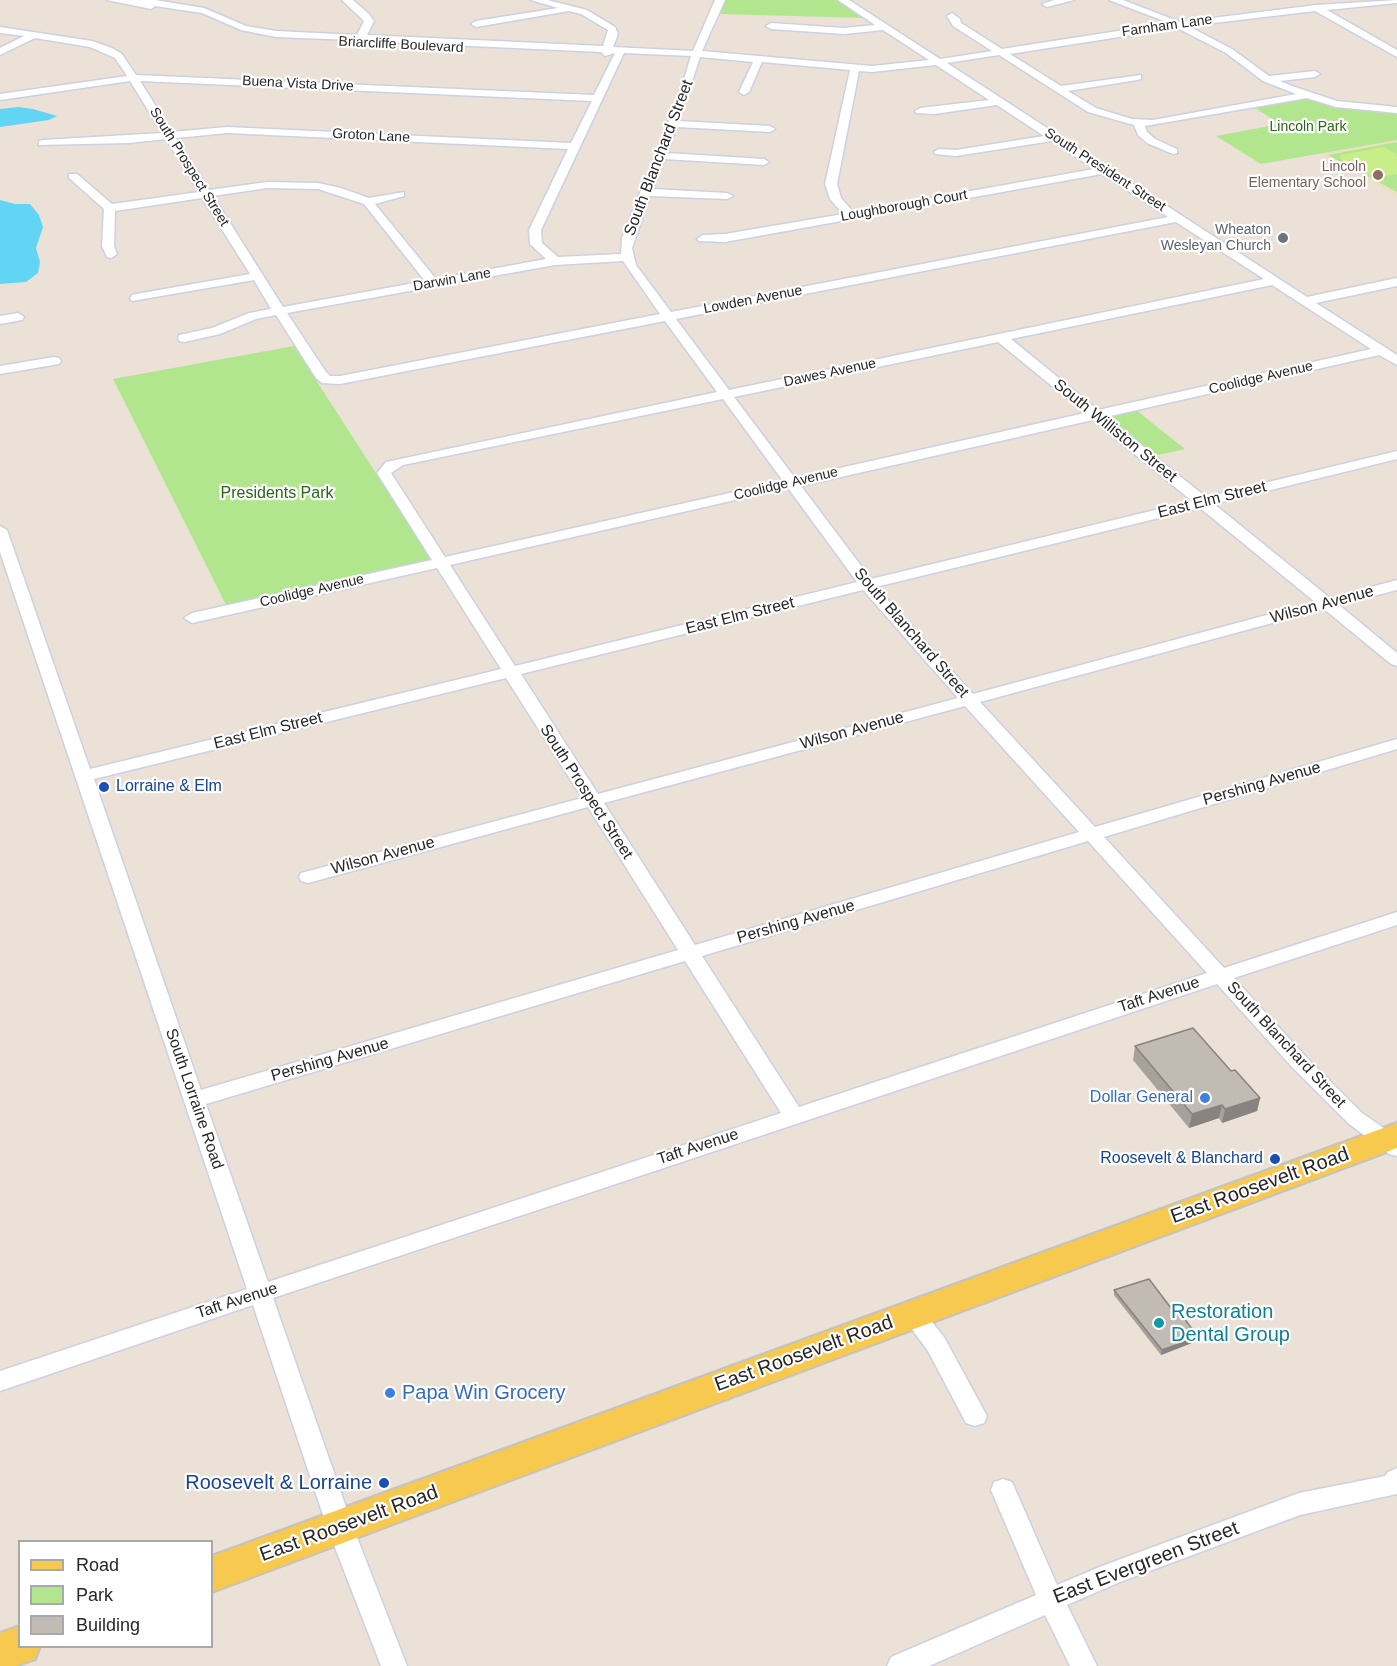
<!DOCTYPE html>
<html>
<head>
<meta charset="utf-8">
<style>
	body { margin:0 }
	#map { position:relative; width:1397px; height:1666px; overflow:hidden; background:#ebe1d7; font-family:Helvetica,sans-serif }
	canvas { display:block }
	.legend { position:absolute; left:18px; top:1540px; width:195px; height:108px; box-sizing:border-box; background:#fff; border:2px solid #a9a9a9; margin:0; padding:8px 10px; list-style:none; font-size:18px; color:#272727 }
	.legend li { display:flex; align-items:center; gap:12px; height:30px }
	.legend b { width:30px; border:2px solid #a9a9a9 }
</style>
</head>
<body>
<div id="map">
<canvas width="1397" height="1666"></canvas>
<ul class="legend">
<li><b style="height:8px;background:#f8c94f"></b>Road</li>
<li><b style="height:16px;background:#b1e68f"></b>Park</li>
<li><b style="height:16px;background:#c2bbb4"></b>Building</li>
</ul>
</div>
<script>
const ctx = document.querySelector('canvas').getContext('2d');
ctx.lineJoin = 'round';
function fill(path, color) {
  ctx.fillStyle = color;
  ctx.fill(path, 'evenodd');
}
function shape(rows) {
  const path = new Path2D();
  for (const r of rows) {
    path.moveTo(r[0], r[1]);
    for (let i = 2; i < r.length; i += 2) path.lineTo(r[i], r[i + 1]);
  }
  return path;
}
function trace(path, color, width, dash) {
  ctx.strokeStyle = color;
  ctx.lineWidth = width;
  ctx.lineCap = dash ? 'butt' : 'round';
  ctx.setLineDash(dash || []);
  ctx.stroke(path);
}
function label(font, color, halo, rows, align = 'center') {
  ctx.font = font + ' Helvetica,sans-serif';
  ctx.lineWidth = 4.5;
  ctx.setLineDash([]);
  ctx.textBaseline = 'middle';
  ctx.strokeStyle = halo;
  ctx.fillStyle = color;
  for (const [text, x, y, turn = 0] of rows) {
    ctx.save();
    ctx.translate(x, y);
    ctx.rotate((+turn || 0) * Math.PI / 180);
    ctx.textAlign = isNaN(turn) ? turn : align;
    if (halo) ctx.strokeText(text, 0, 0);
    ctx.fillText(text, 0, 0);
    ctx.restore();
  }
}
fill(shape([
	[1397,140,1397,197,1319,153]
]), '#eedfc4');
fill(shape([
	[725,0,837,0,865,18,720,14],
	[1305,98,1397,112,1397,140,1261,164,1216,136,1280,124,1255,108],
	[1397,142,1397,192,1328,155],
	[294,346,432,560,226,605,113,379],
	[1136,410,1185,449,1154,456,1108,418,1110,415]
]), '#b1e68f');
fill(shape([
	[1384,147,1397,154,1397,174,1375,178,1339,158,1341,155]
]), '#c8ee8a');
fill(shape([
	[19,107,33,109,57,116,49,120,0,127,0,109],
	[0,200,15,204,30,204,39,215,43,227,36,248,40,262,38,273,26,282,0,284]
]), '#62d5f5');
const street = shape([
	[107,0,155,0,204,8,246,26,276,31,357,35,364,21,342,0,353,0,369,14,374,21,367,35,603,46,608,30,581,14,569,11,476,27,471,24,476,21,558,8,531,0,547,0,587,10,615,27,618,34,613,47,693,51,715,0,725,0,702,51,872,66,929,60,883,30,844,34,771,29,766,26,771,23,844,28,875,25,838,0,849,0,940,59,992,51,953,26,947,16,952,13,960,19,961,23,1002,49,1169,23,1109,0,1123,0,1180,22,1316,5,1397,0,1397,3,1327,10,1397,50,1397,57,1315,11,1188,26,1232,49,1269,76,1315,71,1320,74,1315,77,1280,81,1292,86,1337,101,1397,107,1397,113,1336,107,1307,98,1145,126,1147,132,1155,139,1177,149,1177,153,1173,154,1147,143,1138,135,1134,125,1088,112,999,55,947,63,1307,297,1397,278,1397,286,1316,303,1397,355,1397,365,1379,355,1106,417,1206,497,1397,451,1397,459,1214,504,1330,598,1397,580,1397,590,1339,605,1397,653,1397,666,1391,664,1324,609,980,702,1095,827,1397,739,1397,749,1104,837,1224,968,1397,912,1397,925,1234,978,1306,1057,1362,1113,1397,1137,1397,1156,1389,1154,1348,1123,1292,1067,1217,984,273,1298,353,1527,407,1666,381,1666,327,1527,253,1305,0,1391,0,1371,247,1289,0,552,0,526,7,530,90,769,501,669,437,568,192,623,184,618,192,613,432,560,377,473,386,462,717,392,665,321,340,384,322,383,316,378,276,315,256,319,220,334,184,342,179,341,178,338,179,335,212,328,249,313,271,309,254,280,132,301,130,298,132,295,136,294,250,274,202,198,115,211,114,246,117,254,111,258,107,257,102,246,104,209,69,178,69,174,77,174,112,204,199,192,166,139,129,143,39,145,39,141,43,140,162,133,130,81,0,100,0,94,127,76,115,58,90,47,35,38,0,55,0,48,24,36,0,33,0,27,92,41,112,48,122,54,136,75,594,95,615,53,605,56,601,52,363,41,356,46,351,43,353,40,276,37,241,30,202,13,155,6,151,9,107,0],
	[1177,28,1226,53,1263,81,1296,94,1153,120,1132,119,1096,108,1068,91,1137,80,1141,79,1141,75,1061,86,1010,54,1177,28],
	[624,53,691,56,680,93,622,238,621,254,558,257,542,243,541,230,624,53],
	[700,57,753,62,739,92,744,95,749,92,762,62,850,70,825,184,830,199,843,214,725,234,703,235,697,239,699,241,725,242,1102,174,1168,217,671,312,636,265,632,248,650,196,727,199,733,196,727,193,653,189,664,159,764,165,769,162,764,159,667,153,677,127,770,132,775,129,770,126,679,121,700,57],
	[936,65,989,100,920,108,915,111,916,113,934,114,997,105,1044,136,956,150,939,149,934,152,935,154,956,156,1052,141,1094,169,853,212,841,198,837,184,859,71,872,72,936,65],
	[140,81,592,101,571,143,227,127,172,132,140,81],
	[227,133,568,149,529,230,530,244,546,259,436,279,375,204,404,196,404,192,369,198,341,188,318,183,267,182,209,190,176,138,227,133],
	[267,188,318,189,364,204,425,281,283,307,213,196,267,188],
	[1176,222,1264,279,729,390,676,319,1176,222],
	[623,261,660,314,340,376,330,376,326,372,287,313,555,265,623,261],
	[1272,285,1371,349,1098,410,1011,339,1272,285],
	[998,342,1085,413,795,478,734,397,998,342],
	[723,399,783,481,445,557,391,473,403,465,723,399],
	[1093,420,1192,501,871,579,801,486,1093,420],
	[788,488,857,582,515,666,450,565,788,488],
	[1200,508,1315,602,973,694,876,587,1200,508],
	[863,590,958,698,598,794,521,674,863,590],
	[506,678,582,798,301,873,299,877,301,881,308,883,588,807,678,950,201,1090,94,779,506,678],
	[965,706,1079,832,695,945,604,803,965,706],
	[1088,841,1207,973,799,1107,702,956,1088,841],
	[685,961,781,1113,268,1282,206,1104,685,961],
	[1054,0,1074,0,1047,7,1042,4,1054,0],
	[18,313,24,317,22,320,0,324,0,316,18,313],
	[54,357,59,358,61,361,59,364,0,374,0,366,54,357],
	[913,1305,921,1308,944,1337,987,1416,984,1423,975,1426,966,1423,928,1351,905,1320,901,1314,905,1308,913,1305],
	[1397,1468,1397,1494,1300,1515,1120,1582,1067,1605,1097,1666,1070,1666,1045,1615,929,1666,887,1666,891,1657,1036,1595,991,1490,994,1482,1003,1479,1012,1482,1057,1585,1102,1566,1299,1493,1385,1476,1388,1472,1397,1468]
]);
const primary = shape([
	[1397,1123,1397,1148,212,1592,212,1556,1397,1123],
	[20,1626,20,1646,40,1646,35,1659,15,1666,0,1666,0,1633,20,1626]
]);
trace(street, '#ccd1e2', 3);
trace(primary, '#c3c3c3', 4);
fill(street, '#fff');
fill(primary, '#f8c94f');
fill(shape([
	[1135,1046,1260,1098,1257,1111,1222,1123,1219,1118,1189,1128,1133,1060],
	[1114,1290,1198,1337,1197,1341,1161,1355,1114,1295]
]), '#a7a19b');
fill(shape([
	[1260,1098,1257,1111,1222,1123,1225,1109],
	[1222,1105,1219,1118,1189,1128,1192,1114],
	[1198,1337,1197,1341,1161,1355,1162,1350]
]), '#88837e');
const building = shape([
	[1193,1028,1231,1071,1235,1070,1260,1098,1225,1109,1222,1105,1192,1114,1135,1046,1193,1028],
	[1149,1279,1174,1312,1178,1310,1198,1337,1162,1350,1114,1290,1149,1279]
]);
fill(building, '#c2bbb4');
trace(building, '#88837e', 1.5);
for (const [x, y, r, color] of [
	[1378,175,6,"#8d6e63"],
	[1283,238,6,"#6b7280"],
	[104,787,6,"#1a4fb4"],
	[1205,1098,6,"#3f7fe0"],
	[1275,1159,6,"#1a4fb4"],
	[1159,1323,6,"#0f9aa8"],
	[390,1393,6,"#3f7fe0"],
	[384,1483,6,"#1a4fb4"]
]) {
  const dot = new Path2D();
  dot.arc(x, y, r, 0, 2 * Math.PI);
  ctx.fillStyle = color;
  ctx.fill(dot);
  trace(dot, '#fff', 2);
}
label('14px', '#272727', '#fff', [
	["Farnham Lane",1167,26,-8],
	["Briarcliffe Boulevard",401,45,3],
	["Buena Vista Drive",298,84,3],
	["Groton Lane",371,136,3],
	["South Prospect Street",189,167,58],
	["South President Street",1105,170,33],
	["Loughborough Court",904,206,-10],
	["Darwin Lane",452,280,-10],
	["Lowden Avenue",753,300,-11],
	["Dawes Avenue",830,373,-12],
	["Coolidge Avenue",1261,378,-13],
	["Coolidge Avenue",786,484,-13],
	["Coolidge Avenue",312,591,-13]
]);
label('14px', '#296615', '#fff', [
	["Lincoln Park",1308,127]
]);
label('14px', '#785e54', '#fff', [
	["Lincoln",1366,167],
	["Elementary School",1366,183]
], 'right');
label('14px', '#5b616d', '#fff', [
	["Wheaton",1271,230],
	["Wesleyan Church",1271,246]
], 'right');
label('16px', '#272727', '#fff', [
	["South Blanchard Street",659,158,-69],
	["South Williston Street",1115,431,39],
	["East Elm Street",1212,500,-14],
	["Wilson Avenue",1322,605,-15],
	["East Elm Street",740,616,-14],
	["South Blanchard Street",911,633,49],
	["East Elm Street",268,731,-14],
	["Wilson Avenue",852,731,-15],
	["Pershing Avenue",1262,784,-16],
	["South Prospect Street",586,792,57],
	["Wilson Avenue",383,856,-15],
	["Pershing Avenue",796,922,-16],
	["Taft Avenue",1159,995,-18],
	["South Blanchard Street",1286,1045,47],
	["Pershing Avenue",330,1060,-16],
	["South Lorraine Road",194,1099,71],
	["Taft Avenue",698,1147,-18],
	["Taft Avenue",237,1301,-18]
]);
label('16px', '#296615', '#fff', [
	["Presidents Park",277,494]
]);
label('16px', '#164399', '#fff', [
	["Lorraine & Elm",116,787],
	["Roosevelt & Blanchard",1263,1159,"right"]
], 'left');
label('16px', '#366cbe', '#fff', [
	["Dollar General",1193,1098]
], 'right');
label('20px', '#272727', '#fff', [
	["East Roosevelt Road",1260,1186,-20],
	["East Roosevelt Road",804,1354,-20],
	["East Roosevelt Road",349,1524,-20],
	["East Evergreen Street",1146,1563,-21]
]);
label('20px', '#0d838f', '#fff', [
	["Restoration",1171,1312],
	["Dental Group",1171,1335]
], 'left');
label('20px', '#366cbe', '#fff', [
	["Papa Win Grocery",402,1393]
], 'left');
label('20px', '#164399', '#fff', [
	["Roosevelt & Lorraine",372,1483]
], 'right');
</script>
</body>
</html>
